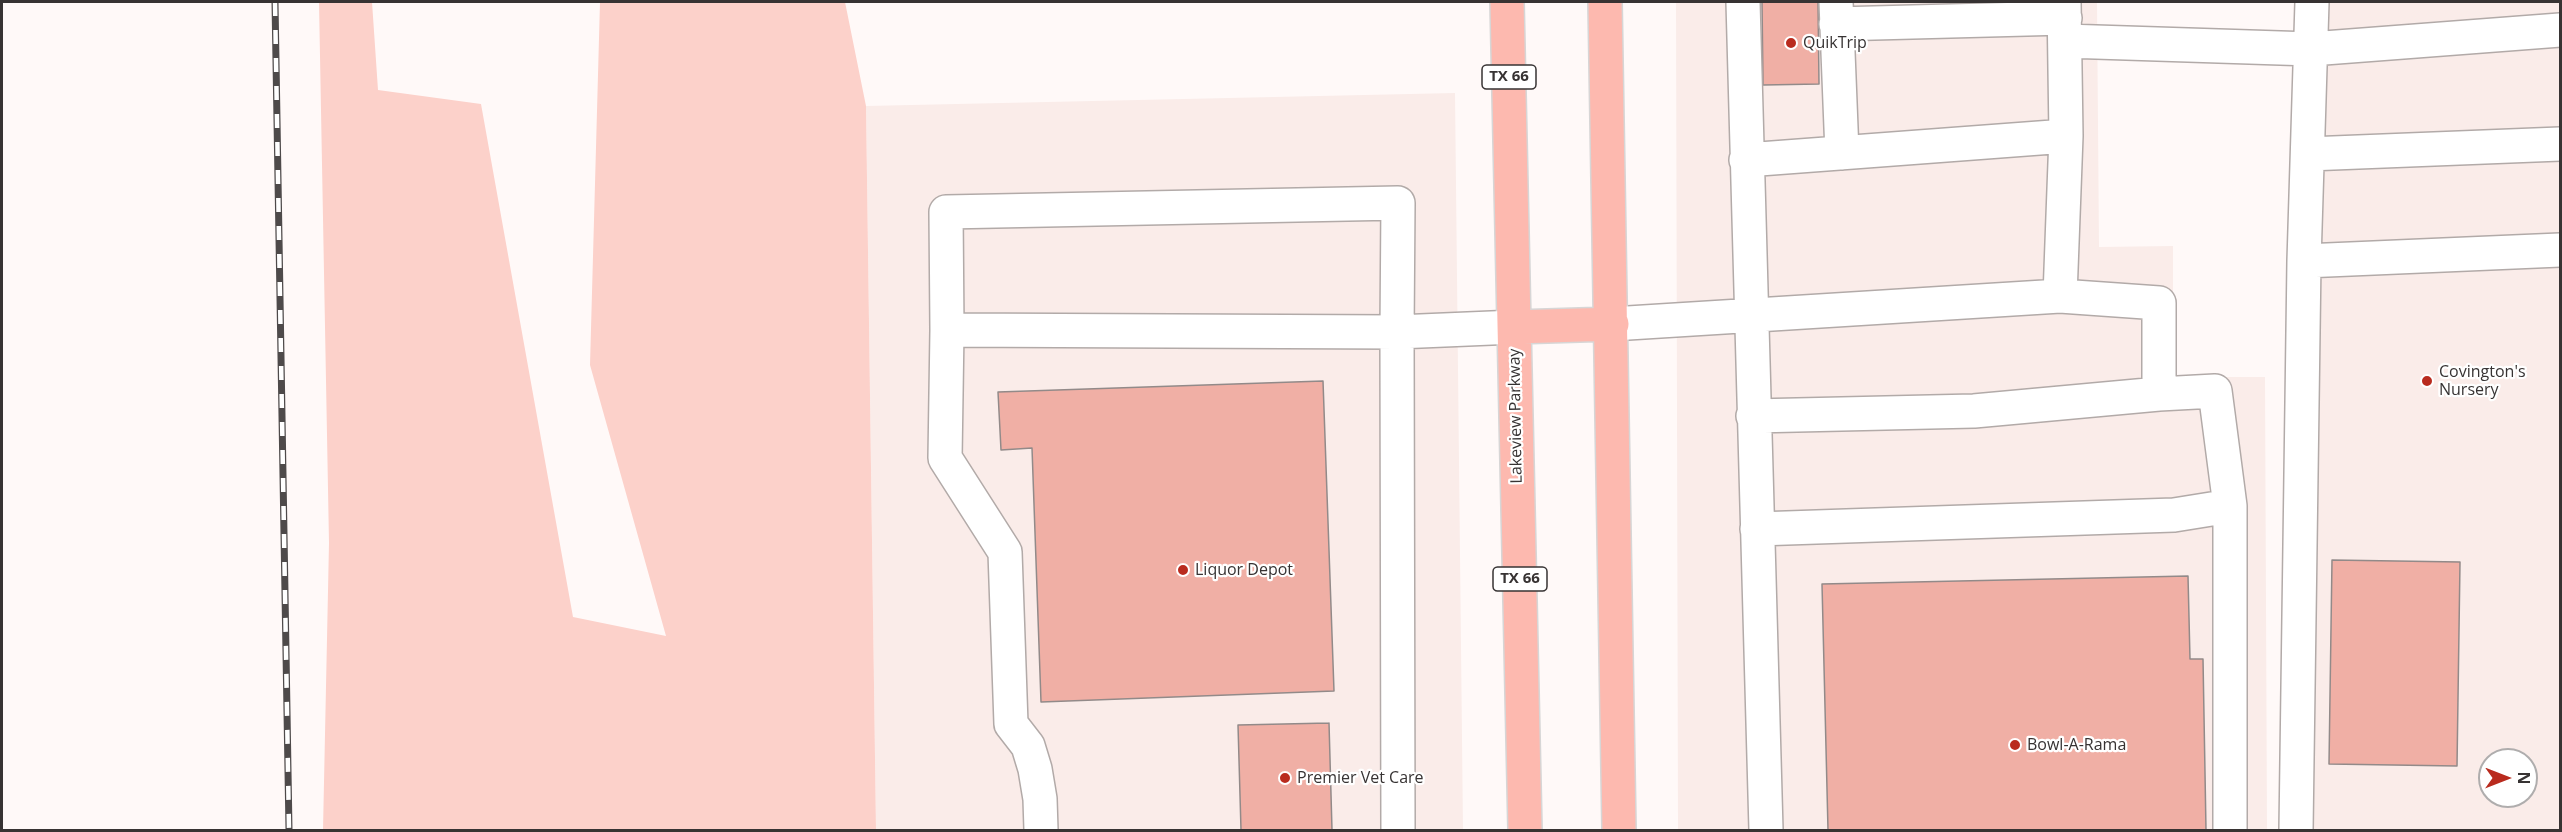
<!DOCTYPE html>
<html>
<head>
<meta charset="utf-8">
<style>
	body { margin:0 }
	#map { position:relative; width:2562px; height:832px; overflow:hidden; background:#fff9f8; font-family:"Open Sans",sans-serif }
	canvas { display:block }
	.frame { position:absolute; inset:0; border:3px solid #373333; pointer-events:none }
	.north { position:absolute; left:2478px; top:748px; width:60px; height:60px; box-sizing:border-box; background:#fff; border:2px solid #afadad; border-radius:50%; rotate:90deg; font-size:16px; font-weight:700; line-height:24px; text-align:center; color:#373333 }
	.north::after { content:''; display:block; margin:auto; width:21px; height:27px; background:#b92b1e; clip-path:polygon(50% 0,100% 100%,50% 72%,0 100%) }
</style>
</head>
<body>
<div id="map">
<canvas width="2562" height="832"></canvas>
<div class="frame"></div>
<div class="north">N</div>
</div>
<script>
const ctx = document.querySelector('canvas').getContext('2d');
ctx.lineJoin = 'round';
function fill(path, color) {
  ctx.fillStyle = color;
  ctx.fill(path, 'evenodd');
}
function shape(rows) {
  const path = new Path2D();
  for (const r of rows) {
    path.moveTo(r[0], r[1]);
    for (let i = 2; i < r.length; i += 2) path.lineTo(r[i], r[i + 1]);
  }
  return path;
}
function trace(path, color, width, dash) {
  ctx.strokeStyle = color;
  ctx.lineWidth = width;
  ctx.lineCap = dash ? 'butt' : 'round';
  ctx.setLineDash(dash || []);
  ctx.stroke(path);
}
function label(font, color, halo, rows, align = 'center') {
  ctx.font = font + ' "Open Sans",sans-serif';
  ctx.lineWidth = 4.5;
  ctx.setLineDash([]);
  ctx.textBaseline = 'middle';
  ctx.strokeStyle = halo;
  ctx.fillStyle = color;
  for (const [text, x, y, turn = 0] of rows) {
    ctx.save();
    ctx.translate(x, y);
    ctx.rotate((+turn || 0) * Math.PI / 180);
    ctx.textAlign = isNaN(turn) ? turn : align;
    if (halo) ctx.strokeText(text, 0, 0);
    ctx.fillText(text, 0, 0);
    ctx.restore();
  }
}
fill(shape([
	[1676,2,2097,2,2099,247,2173,246,2173,377,2265,377,2267,830,1678,830],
	[2299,2,2560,2,2560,830,2286,830],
	[2490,760,2526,760,2526,796,2490,796],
	[1455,93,1463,830,876,830,866,106]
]), '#faece9');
fill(shape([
	[319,2,372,2,378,90,481,104,573,617,666,636,590,365,600,2,845,2,866,106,876,830,323,830,329,543]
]), '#fcd1ca');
const building = shape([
	[1762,2,1818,2,1819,84,1763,85,1762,2],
	[1323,381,1334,691,1041,702,1032,448,1001,450,998,392,1323,381],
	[2332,560,2460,562,2457,766,2329,764,2332,560],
	[2188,576,2190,659,2203,659,2206,830,1828,830,1822,584,2188,576],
	[1329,723,1332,830,1241,830,1238,725,1329,723]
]);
fill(building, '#f0afa5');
trace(building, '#928a89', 1.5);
const minor = shape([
	[1743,2,1766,830],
	[1836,2,1842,153],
	[2064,2,2066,136,2060,296,2159,303,2159,394,2215,391,2230,506,2230,830],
	[1836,24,2065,18],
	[2065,41,2311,49,2560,30],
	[2308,154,2560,144],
	[1746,160,2066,136],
	[2304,261,2560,250],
	[1612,324,2060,296],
	[947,330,946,212,1398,203,1397,332,947,330,945,458,1005,552,1011,724,1028,746,1035,769,1040,799,1041,830],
	[1753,416,1974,411,2159,394],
	[1757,529,2174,515,2230,506],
	[1398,830,1397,332,1515,327],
	[2296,830,2304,261,2312,2]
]);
const major = shape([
	[1507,2,1525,830],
	[1605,2,1619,830],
	[1515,327,1612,324]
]);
trace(minor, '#b2aaa8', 36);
trace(major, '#d7d6d6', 36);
trace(minor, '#fff', 33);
trace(major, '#fdb9af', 33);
const rail = shape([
	[275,2,289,830]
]);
trace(rail, '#4e4a4a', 7);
trace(rail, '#fff', 4.5, [14]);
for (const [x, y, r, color] of [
	[1791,43,6,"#b92b1e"],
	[2427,381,6,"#b92b1e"],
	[1183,570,6,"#b92b1e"],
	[2015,745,6,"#b92b1e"],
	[1285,778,6,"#b92b1e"]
]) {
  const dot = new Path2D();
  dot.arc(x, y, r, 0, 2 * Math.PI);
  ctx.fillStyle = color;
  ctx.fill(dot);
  trace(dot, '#fff', 2);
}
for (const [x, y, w] of [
	[1509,77,54],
	[1520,579,54]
]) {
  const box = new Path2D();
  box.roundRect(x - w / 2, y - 12, w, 24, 4.5);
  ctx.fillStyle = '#fff';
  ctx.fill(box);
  trace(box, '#373333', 1.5);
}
label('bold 15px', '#373333', null, [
	["TX 66",1509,77],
	["TX 66",1520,579]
]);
label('16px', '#373333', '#fff', [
	["QuikTrip",1803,43],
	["Covington's",2439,372],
	["Nursery",2439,390],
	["Liquor Depot",1195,570],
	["Bowl-A-Rama",2027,745],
	["Premier Vet Care",1297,778]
], 'left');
label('16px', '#373333', '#fff', [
	["Lakeview Parkway",1516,416,-91]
]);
</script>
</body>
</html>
